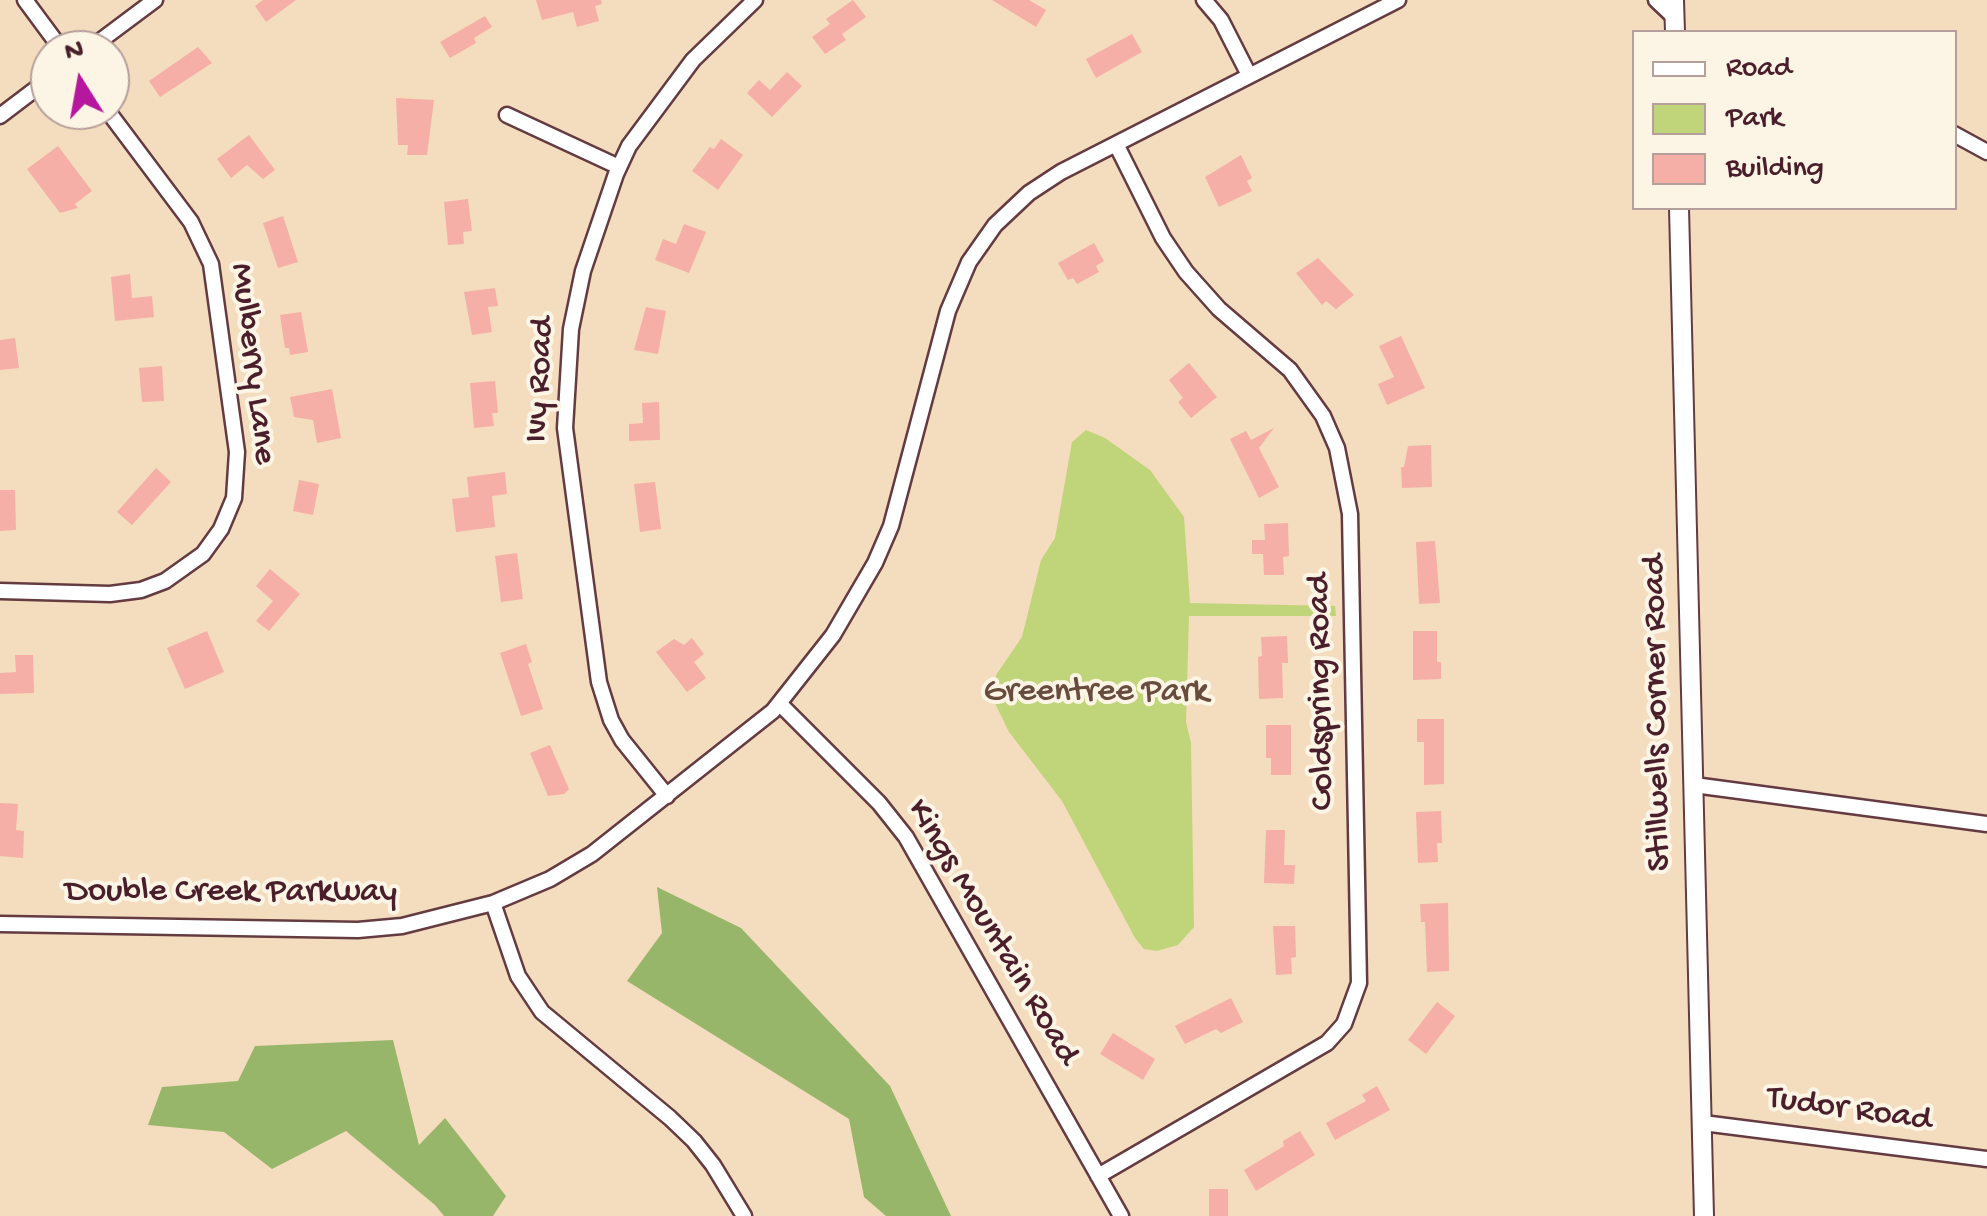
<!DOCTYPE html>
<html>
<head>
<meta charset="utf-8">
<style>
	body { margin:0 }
	#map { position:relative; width:1987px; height:1216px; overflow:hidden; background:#f4dcbe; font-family:"Gochi Hand",sans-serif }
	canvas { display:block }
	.legend { position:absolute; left:1632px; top:30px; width:325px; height:180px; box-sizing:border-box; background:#fcf5e5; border:2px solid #b59f9b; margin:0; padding:12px 18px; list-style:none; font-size:30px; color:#4a1f2b }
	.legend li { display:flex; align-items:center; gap:20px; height:50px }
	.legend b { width:50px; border:2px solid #b59f9b }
	.north { position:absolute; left:30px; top:30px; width:100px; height:100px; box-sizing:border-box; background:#fcf5e5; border:2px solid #b59f9b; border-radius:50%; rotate:349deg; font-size:28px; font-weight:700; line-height:40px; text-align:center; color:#4a1f2b }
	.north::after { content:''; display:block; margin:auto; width:35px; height:45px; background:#b5179e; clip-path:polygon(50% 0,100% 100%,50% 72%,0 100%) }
</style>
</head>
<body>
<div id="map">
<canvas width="1987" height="1216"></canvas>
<ul class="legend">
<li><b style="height:12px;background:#fff"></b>Road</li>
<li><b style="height:28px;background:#c0d579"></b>Park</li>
<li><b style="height:28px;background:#f6afa7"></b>Building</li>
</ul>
<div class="north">N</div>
</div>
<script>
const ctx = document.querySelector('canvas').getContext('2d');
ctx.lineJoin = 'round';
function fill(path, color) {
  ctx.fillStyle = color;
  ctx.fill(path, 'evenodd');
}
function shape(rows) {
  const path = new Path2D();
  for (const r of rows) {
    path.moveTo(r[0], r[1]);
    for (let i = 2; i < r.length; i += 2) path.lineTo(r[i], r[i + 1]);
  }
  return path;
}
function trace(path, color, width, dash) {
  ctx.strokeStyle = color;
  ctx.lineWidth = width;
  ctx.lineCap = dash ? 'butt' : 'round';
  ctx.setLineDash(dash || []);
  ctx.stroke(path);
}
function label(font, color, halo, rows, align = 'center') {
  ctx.font = font + ' "Gochi Hand",sans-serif';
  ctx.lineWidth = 8;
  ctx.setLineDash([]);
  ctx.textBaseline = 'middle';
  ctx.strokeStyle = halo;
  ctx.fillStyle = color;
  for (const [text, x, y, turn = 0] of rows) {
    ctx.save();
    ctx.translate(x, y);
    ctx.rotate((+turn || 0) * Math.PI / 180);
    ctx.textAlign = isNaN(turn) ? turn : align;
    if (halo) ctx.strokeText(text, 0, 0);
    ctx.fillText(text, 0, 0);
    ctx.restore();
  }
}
fill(shape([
	[1086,430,1105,438,1150,470,1184,517,1190,603,1335,606,1336,616,1189,616,1186,722,1191,743,1194,927,1178,945,1157,951,1144,949,1135,938,1062,801,1009,732,993,699,996,675,1022,637,1041,560,1055,538,1072,442]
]), '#c0d579');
fill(shape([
	[657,887,741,928,890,1086,951,1216,886,1216,864,1197,849,1119,627,981,662,933],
	[393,1040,419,1145,445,1118,506,1196,493,1216,444,1216,435,1205,346,1131,272,1169,224,1132,148,1125,162,1087,238,1081,255,1046]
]), '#98b669');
fill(shape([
	[263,0,296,0,266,22,255,6],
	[536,0,601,0,602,4,595,6,599,21,577,27,573,12,542,20],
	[853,0,866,17,842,34,846,40,825,54,812,37,830,24,826,19],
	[992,0,1029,0,1046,10,1036,27],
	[485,16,492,27,474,38,476,43,450,58,440,42],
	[1132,34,1142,52,1096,78,1086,59],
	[198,47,212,63,160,97,149,81],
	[787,72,802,86,772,117,747,93,759,80,770,90],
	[396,98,434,100,427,155,407,155,408,145,398,145],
	[249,135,275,170,263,179,247,165,231,178,217,159],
	[721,139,743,155,718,190,692,171,710,147,714,149],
	[58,146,92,191,75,204,78,208,60,213,27,169],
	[1241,155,1252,178,1247,181,1252,191,1219,207,1205,177],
	[468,199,472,231,463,232,464,244,448,245,444,202],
	[283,216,298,262,278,268,263,223],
	[684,224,706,232,689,273,655,260,663,239,676,244],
	[1094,243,1104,261,1096,266,1099,272,1077,284,1073,278,1068,280,1058,263],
	[1318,258,1354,295,1336,309,1326,301,1322,305,1296,273],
	[130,274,132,298,152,296,154,317,115,321,111,277],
	[495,288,498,306,488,307,492,332,472,335,464,292],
	[646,307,666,311,658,354,634,350],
	[301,312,308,352,290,355,289,348,285,348,280,315],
	[1401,336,1425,388,1387,405,1378,384,1394,377,1379,346],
	[15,338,19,368,0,370,0,340],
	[1189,363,1217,397,1191,418,1178,402,1183,398,1169,380],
	[162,366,164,401,142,402,139,368],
	[495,381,498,413,492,413,494,426,474,428,470,383],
	[332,389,341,438,317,443,313,420,294,417,290,397],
	[659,402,660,440,629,441,629,424,643,423,642,403],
	[1274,428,1259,448,1279,487,1259,498,1230,439,1246,431,1251,440],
	[1431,445,1432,487,1402,488,1401,467,1404,467,1408,446],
	[156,468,171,482,132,525,117,512],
	[505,472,507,494,492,496,495,527,456,532,452,499,469,497,467,477],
	[299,480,319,484,313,515,293,511],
	[655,482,661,529,640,532,634,484],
	[0,490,15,490,16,530,0,531],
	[1288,523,1289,556,1283,557,1284,575,1264,575,1263,554,1252,554,1252,540,1265,540,1264,524],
	[1435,541,1440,603,1419,604,1416,542],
	[517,553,523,599,501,602,495,556],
	[270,569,300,594,269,631,256,621,273,601,256,586],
	[207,631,224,672,185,689,167,648],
	[1413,631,1437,631,1437,662,1441,662,1441,679,1413,680],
	[1287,636,1288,663,1282,663,1283,698,1259,699,1258,657,1262,656,1261,637],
	[692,638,704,654,694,662,706,678,687,692,656,652,674,639,684,645],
	[526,644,532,662,528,664,543,709,521,716,500,653],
	[15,655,33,655,34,693,0,694,0,673,16,672],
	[1417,719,1444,719,1444,784,1424,785,1424,742,1417,742],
	[1266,725,1291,725,1291,775,1271,775,1271,758,1266,758],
	[550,745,569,789,564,794,548,796,530,753],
	[0,803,18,804,16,830,24,831,23,858,0,856],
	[1441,811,1442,843,1437,843,1438,862,1418,863,1416,812],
	[1266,830,1285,830,1284,865,1295,865,1294,884,1264,883],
	[1448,903,1449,971,1427,972,1425,922,1421,922,1420,904],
	[1273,926,1295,926,1296,957,1291,958,1292,974,1276,975],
	[1231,998,1243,1022,1221,1033,1216,1029,1185,1044,1175,1026],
	[1437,1002,1455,1016,1426,1054,1408,1040],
	[1113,1033,1155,1059,1143,1080,1100,1054],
	[1377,1086,1390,1110,1335,1140,1326,1123,1366,1101,1362,1095],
	[1300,1131,1315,1155,1256,1191,1244,1170,1284,1146,1283,1141],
	[1209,1189,1228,1189,1228,1216,1209,1216]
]), '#f6afa7');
const minor = shape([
	[25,0,62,50],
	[1204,0,1221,20,1249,75],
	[1656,0,1675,18],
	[88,50,155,0],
	[507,115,619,167],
	[0,116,50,78],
	[1954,134,1987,152],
	[0,591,110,594,141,590,165,581,203,554,221,529,234,498,237,452,211,264,191,222,107,110],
	[780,704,879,803,906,837,1121,1216],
	[1694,785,1987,824],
	[667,796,622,740,611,720,599,682,565,428,571,329,583,271,616,174,629,146,693,60,755,0],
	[493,903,518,976,542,1012,670,1118,694,1141,713,1165,744,1216],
	[0,924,358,930,402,926,493,903,550,879,592,854,773,711,833,635,875,563,891,526,948,311,969,262,995,225,1029,193,1061,172,1398,0],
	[1703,1123,1987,1159],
	[1098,1176,1327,1043,1344,1024,1359,983,1350,514,1337,448,1323,416,1290,370,1219,309,1186,272,1163,238,1116,144]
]);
const tertiary = shape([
	[1674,0,1675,32],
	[1679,208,1704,1216]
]);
trace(minor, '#643b41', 19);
trace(tertiary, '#643b41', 22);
trace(minor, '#fff', 14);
trace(tertiary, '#fff', 18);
label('35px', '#4a1f2b', '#fcf5e5', [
	["Mulberry Lane",251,364,83],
	["Ivy Road",542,380,-87],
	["Coldspring Road",1323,692,-91],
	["Stillwells Corner Road",1659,713,-91],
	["Double Creek Parkway",231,894],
	["Kings Mountain Road",991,933,59],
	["Tudor Road",1849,1111,8]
]);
label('35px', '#684c3e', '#fcf5e5', [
	["Greentree Park",1096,694]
]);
</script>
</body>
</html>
